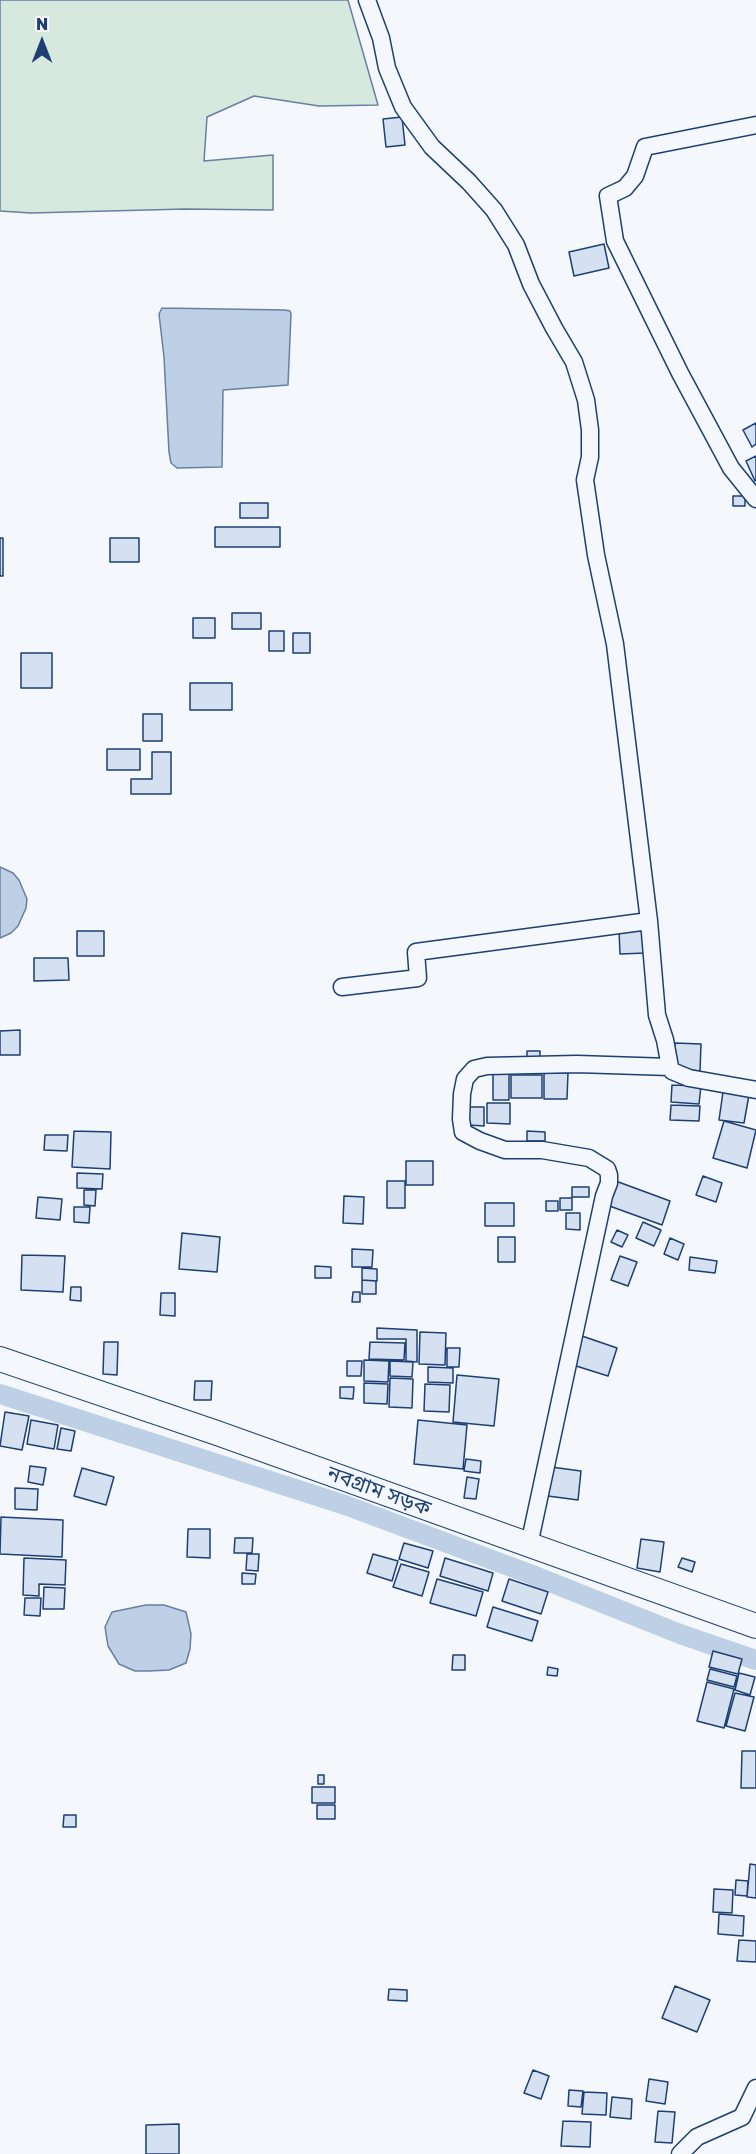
<!DOCTYPE html>
<html>
<head>
<meta charset="utf-8">
<style>
	body { margin:0 }
	#map { position:relative; width:756px; height:2154px; overflow:hidden; background:#f4f7fb; font-family:"Golos Text",sans-serif }
	canvas { display:block }
	.north { position:absolute; left:12px; top:12px; width:60px; height:60px; -webkit-text-stroke:4px #f4f7fb; paint-order:stroke; rotate:0deg; font-size:16px; font-weight:700; line-height:24px; text-align:center; color:#1d3f73 }
	.north::after { content:''; display:block; margin:auto; width:21px; height:27px; background:#1d3f73; clip-path:polygon(50% 0,100% 100%,50% 72%,0 100%) }
</style>
</head>
<body>
<div id="map">
<canvas width="756" height="2154"></canvas>
<div class="north">N</div>
</div>
<script>
const ctx = document.querySelector('canvas').getContext('2d');
ctx.lineJoin = 'round';
function fill(path, color) {
  ctx.fillStyle = color;
  ctx.fill(path, 'evenodd');
}
function shape(rows) {
  const path = new Path2D();
  for (const r of rows) {
    path.moveTo(r[0], r[1]);
    for (let i = 2; i < r.length; i += 2) path.lineTo(r[i], r[i + 1]);
  }
  return path;
}
function trace(path, color, width, dash) {
  ctx.strokeStyle = color;
  ctx.lineWidth = width;
  ctx.lineCap = dash ? 'butt' : 'round';
  ctx.setLineDash(dash || []);
  ctx.stroke(path);
}
function label(font, color, halo, rows, align = 'center') {
  ctx.font = font + ' "Golos Text","Noto Sans Bengali",sans-serif';
  ctx.lineWidth = 4.5;
  ctx.setLineDash([]);
  ctx.textBaseline = 'middle';
  ctx.strokeStyle = halo;
  ctx.fillStyle = color;
  for (const [text, x, y, turn = 0] of rows) {
    ctx.save();
    ctx.translate(x, y);
    ctx.rotate((+turn || 0) * Math.PI / 180);
    ctx.textAlign = isNaN(turn) ? turn : align;
    if (halo) ctx.strokeText(text, 0, 0);
    ctx.fillText(text, 0, 0);
    ctx.restore();
  }
}
const green = shape([
	[0,0,348,0,378,105,319,106,254,96,207,117,204,161,273,155,273,210,185,209,31,213,0,211,0,0]
]);
fill(green, '#d7e8df');
trace(green, '#687fa3', 1.5);
const water = shape([
	[162,308,285,310,290,311,291,314,288,385,223,390,222,467,177,468,171,463,169,452,164,357,159,314,162,308],
	[0,867,13,873,19,880,27,899,26,908,18,926,11,933,0,938,0,867],
	[146,1605,164,1605,186,1612,191,1634,190,1649,186,1663,169,1670,149,1671,135,1671,119,1664,108,1646,105,1627,112,1612,146,1605]
]);
fill(water, '#bed0e5');
trace(water, '#687fa3', 1.5);
trace(shape([
	[0,1394,345,1505,530,1574,680,1634,756,1660]
]), '#bed0e5', 20);
const building = shape([
	[402,117,405,145,386,147,383,119,402,117],
	[604,244,609,268,574,276,569,252,604,244],
	[756,423,756,444,752,447,743,430,756,423],
	[756,456,756,480,755,481,746,461,756,456],
	[733,496,745,496,745,506,733,506,733,496],
	[240,503,268,503,268,518,240,518,240,503],
	[215,527,280,527,280,547,215,547,215,527],
	[0,538,3,538,3,576,0,576,0,538],
	[110,538,139,538,139,562,110,562,110,538],
	[232,613,261,613,261,629,232,629,232,613],
	[193,618,215,618,215,638,193,638,193,618],
	[269,631,284,631,284,651,269,651,269,631],
	[293,633,310,633,310,653,293,653,293,633],
	[21,653,52,653,52,688,21,688,21,653],
	[190,683,232,683,232,710,190,710,190,683],
	[143,714,162,714,162,741,143,741,143,714],
	[107,749,140,749,140,770,107,770,107,749],
	[152,752,171,752,171,794,131,794,131,779,152,779,152,752],
	[646,929,646,953,620,954,619,930,646,929],
	[77,931,104,931,104,956,77,956,77,931],
	[34,958,68,958,69,980,34,981,34,958],
	[20,1030,20,1055,0,1055,0,1031,20,1030],
	[675,1043,701,1044,700,1071,674,1069,675,1043],
	[527,1051,540,1051,540,1063,527,1062,527,1051],
	[544,1073,568,1073,567,1099,544,1099,544,1073],
	[493,1074,509,1074,509,1100,493,1100,493,1074],
	[511,1075,542,1075,542,1098,511,1098,511,1075],
	[672,1085,701,1086,699,1104,671,1102,672,1085],
	[723,1092,749,1095,744,1123,719,1120,723,1092],
	[487,1103,510,1103,510,1124,487,1123,487,1103],
	[671,1105,700,1106,699,1121,670,1120,671,1105],
	[469,1107,484,1107,484,1126,469,1125,469,1107],
	[724,1121,756,1130,747,1168,713,1158,724,1121],
	[74,1131,111,1132,110,1169,72,1167,74,1131],
	[527,1131,545,1132,545,1141,527,1141,527,1131],
	[45,1135,68,1135,67,1151,44,1150,45,1135],
	[406,1161,433,1161,433,1185,406,1185,406,1161],
	[77,1173,103,1174,102,1189,77,1188,77,1173],
	[703,1176,722,1183,716,1202,696,1195,703,1176],
	[613,1180,670,1201,662,1225,604,1204,613,1180],
	[387,1181,405,1181,405,1208,387,1208,387,1181],
	[572,1187,589,1187,589,1197,572,1197,572,1187],
	[84,1190,96,1190,95,1206,84,1205,84,1190],
	[344,1196,364,1197,363,1224,343,1223,344,1196],
	[38,1197,62,1199,60,1220,36,1218,38,1197],
	[560,1198,572,1198,572,1210,560,1210,560,1198],
	[546,1201,558,1201,558,1211,546,1211,546,1201],
	[485,1203,514,1203,514,1226,485,1226,485,1203],
	[74,1207,90,1207,89,1223,74,1222,74,1207],
	[566,1213,580,1213,580,1230,566,1229,566,1213],
	[643,1222,661,1230,654,1246,636,1238,643,1222],
	[617,1230,628,1235,622,1247,611,1242,617,1230],
	[182,1233,220,1237,217,1272,179,1269,182,1233],
	[498,1237,515,1237,515,1262,498,1262,498,1237],
	[670,1238,684,1244,678,1260,664,1254,670,1238],
	[352,1249,373,1250,372,1267,352,1267,352,1249],
	[22,1255,65,1256,63,1292,21,1290,22,1255],
	[620,1256,637,1262,628,1286,611,1280,620,1256],
	[690,1257,717,1261,715,1273,689,1270,690,1257],
	[315,1266,331,1267,331,1278,315,1278,315,1266],
	[362,1268,377,1269,377,1281,362,1280,362,1268],
	[362,1280,376,1281,376,1294,362,1294,362,1280],
	[71,1287,81,1287,81,1301,70,1300,71,1287],
	[353,1292,360,1292,360,1302,352,1302,353,1292],
	[161,1293,175,1293,175,1316,160,1315,161,1293],
	[377,1328,417,1330,417,1362,406,1361,406,1339,377,1339,377,1328],
	[420,1332,446,1333,445,1365,419,1364,420,1332],
	[582,1336,617,1348,608,1376,573,1365,582,1336],
	[104,1342,118,1342,117,1375,103,1374,104,1342],
	[370,1342,405,1343,404,1360,369,1359,370,1342],
	[447,1348,460,1348,459,1367,447,1367,447,1348],
	[364,1360,389,1361,388,1382,364,1381,364,1360],
	[347,1361,362,1361,361,1376,347,1376,347,1361],
	[390,1361,413,1362,412,1377,390,1376,390,1361],
	[428,1367,453,1368,453,1383,428,1382,428,1367],
	[457,1375,499,1379,494,1426,453,1422,457,1375],
	[390,1378,413,1379,412,1408,389,1407,390,1378],
	[195,1381,212,1381,211,1400,194,1400,195,1381],
	[364,1383,388,1384,387,1404,364,1403,364,1383],
	[425,1384,450,1385,449,1412,424,1411,425,1384],
	[340,1387,354,1387,353,1399,340,1398,340,1387],
	[5,1412,29,1416,22,1450,0,1446,5,1412],
	[31,1420,58,1425,54,1449,27,1444,31,1420],
	[418,1420,467,1425,463,1469,414,1464,418,1420],
	[61,1428,75,1431,71,1451,57,1449,61,1428],
	[466,1459,481,1461,480,1473,464,1471,466,1459],
	[30,1466,46,1468,43,1485,28,1482,30,1466],
	[551,1467,581,1471,578,1500,548,1496,551,1467],
	[82,1468,114,1477,106,1505,74,1496,82,1468],
	[467,1477,479,1479,476,1499,464,1498,467,1477],
	[15,1488,38,1489,37,1510,15,1509,15,1488],
	[1,1517,63,1520,62,1557,0,1554,1,1517],
	[188,1529,210,1529,210,1558,187,1557,188,1529],
	[235,1538,253,1538,252,1553,234,1553,235,1538],
	[641,1539,664,1542,660,1572,637,1568,641,1539],
	[404,1543,433,1551,428,1568,399,1559,404,1543],
	[247,1554,259,1554,258,1571,246,1570,247,1554],
	[373,1554,398,1561,392,1581,367,1573,373,1554],
	[24,1558,66,1560,65,1585,39,1584,39,1596,23,1595,24,1558],
	[445,1558,493,1573,488,1591,440,1576,445,1558],
	[682,1558,695,1562,692,1572,678,1567,682,1558],
	[401,1564,429,1572,422,1596,393,1587,401,1564],
	[242,1573,256,1574,255,1584,242,1584,242,1573],
	[437,1579,483,1592,476,1616,430,1603,437,1579],
	[509,1579,548,1592,541,1614,502,1601,509,1579],
	[44,1587,65,1588,64,1609,43,1609,44,1587],
	[25,1598,41,1598,40,1616,24,1615,25,1598],
	[493,1607,538,1621,532,1641,487,1627,493,1607],
	[713,1651,742,1659,738,1674,709,1667,713,1651],
	[453,1655,465,1655,465,1670,452,1670,453,1655],
	[548,1667,558,1669,557,1676,547,1675,548,1667],
	[710,1669,737,1676,734,1687,707,1680,710,1669],
	[739,1673,755,1677,750,1695,735,1690,739,1673],
	[707,1682,734,1689,724,1728,697,1721,707,1682],
	[735,1693,754,1697,745,1731,726,1726,735,1693],
	[742,1751,756,1751,756,1788,741,1788,742,1751],
	[318,1775,324,1775,324,1784,318,1784,318,1775],
	[312,1787,335,1787,335,1803,312,1803,312,1787],
	[317,1805,335,1805,335,1819,317,1819,317,1805],
	[64,1815,76,1815,76,1827,63,1827,64,1815],
	[750,1864,756,1865,756,1898,747,1897,750,1864],
	[736,1880,748,1881,747,1896,735,1895,736,1880],
	[714,1889,733,1890,732,1913,713,1912,714,1889],
	[719,1914,744,1916,743,1936,718,1934,719,1914],
	[739,1940,756,1941,756,1962,737,1961,739,1940],
	[675,1986,710,2000,697,2032,662,2018,675,1986],
	[389,1989,407,1990,407,2001,388,2000,389,1989],
	[533,2070,549,2076,541,2099,524,2093,533,2070],
	[649,2079,668,2082,665,2104,646,2101,649,2079],
	[569,2090,583,2091,581,2107,568,2106,569,2090],
	[584,2092,607,2093,606,2115,582,2114,584,2092],
	[612,2097,632,2099,631,2119,610,2117,612,2097],
	[658,2111,675,2112,672,2143,655,2142,658,2111],
	[563,2121,591,2122,590,2147,561,2146,563,2121],
	[179,2124,179,2154,146,2154,146,2125,179,2124]
]);
fill(building, '#d5e0f0');
trace(building, '#1d3f73', 1.5);
const street = shape([
	[367,0,381,38,387,68,403,107,432,147,469,182,494,210,516,245,531,284,554,328,574,362,586,400,590,430,590,457,585,480,596,555,615,644,649,921,657,1015,665,1040,670,1067,672,1071,689,1078,756,1090],
	[756,125,645,147,635,176,625,188,608,196,615,241,680,373,731,468,756,499],
	[342,987,418,978,416,952,649,921],
	[529,1545,604,1196,609,1183,609,1175,607,1169,589,1158,542,1150,505,1150,480,1141,463,1132,461,1119,462,1094,465,1079,474,1069,487,1066,577,1064,670,1067],
	[680,2154,697,2137,742,2117,756,2088]
]);
const secondary = shape([
	[0,1359,217,1433,756,1626]
]);
trace(street, '#1d3f73', 19);
trace(secondary, '#1d3f73', 26);
trace(street, '#f4f7fb', 16);
trace(secondary, '#f4f7fb', 24);
label('21px', '#1d3f73', '#f4f7fb', [
	["নবগ্রাম সড়ক",379,1491,20]
]);
</script>
</body>
</html>
